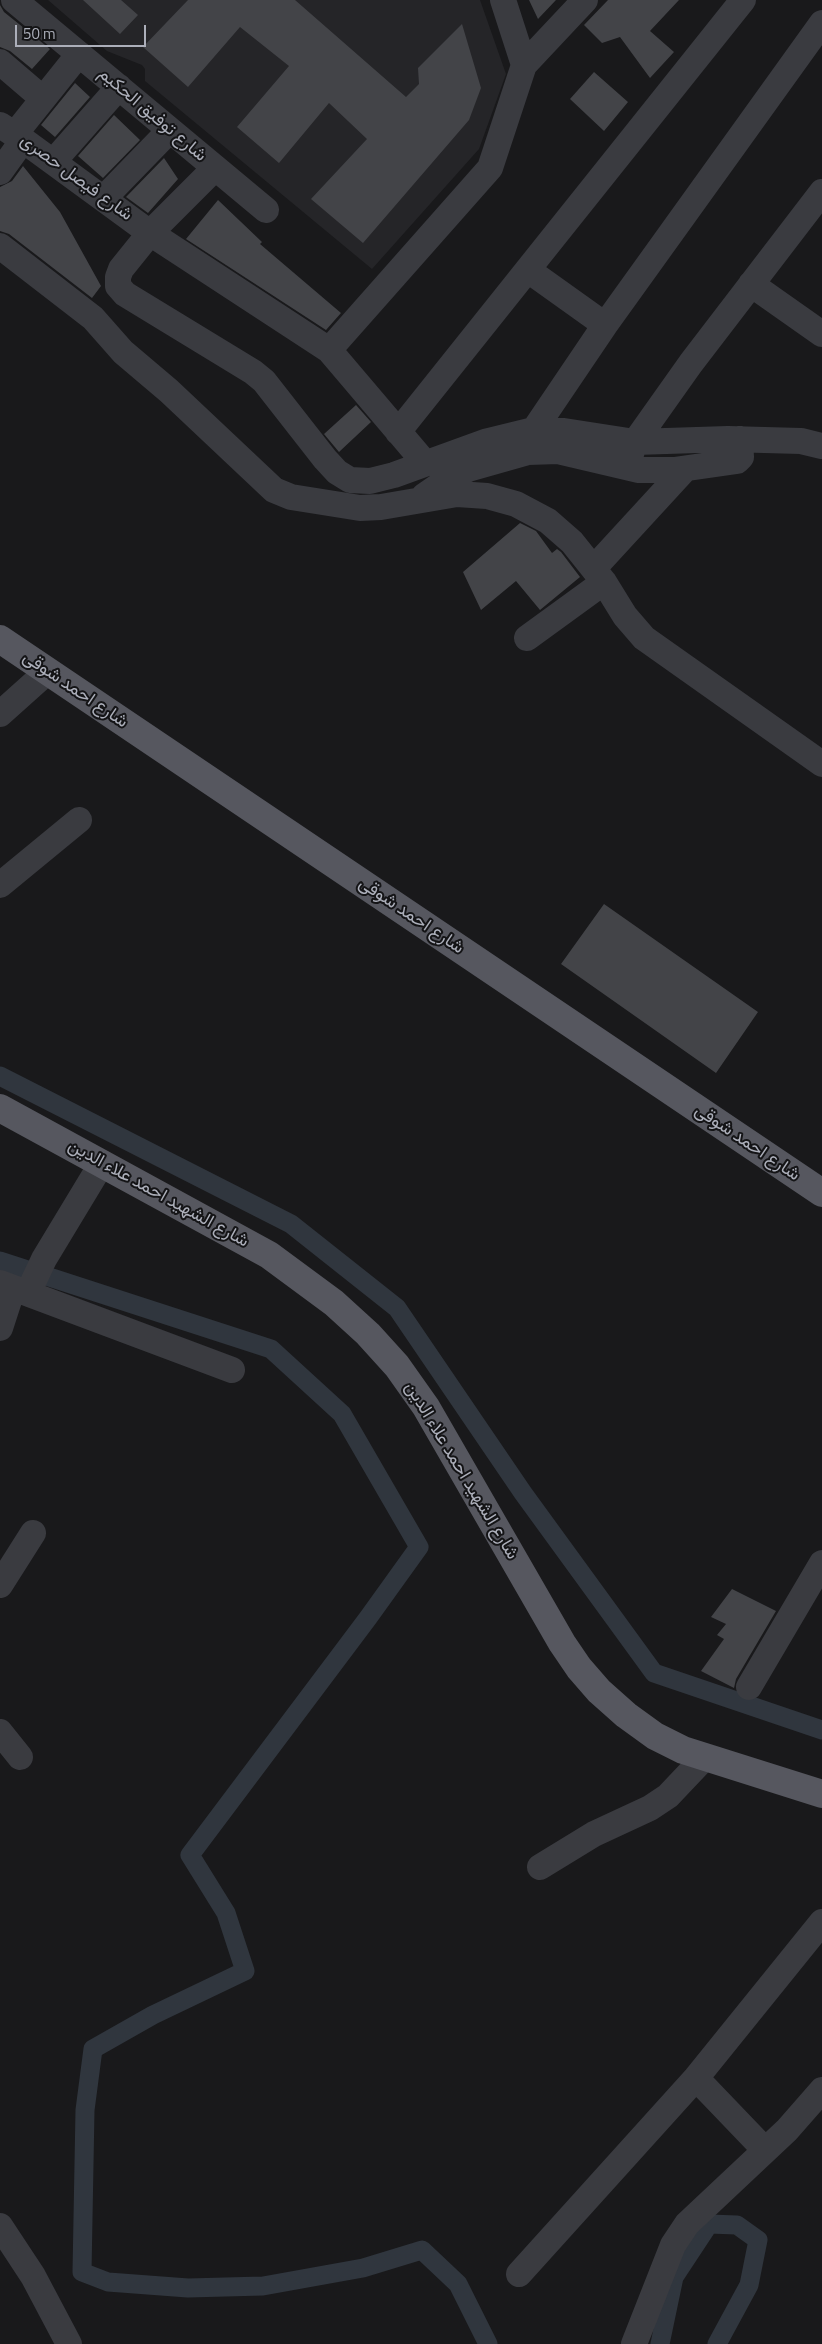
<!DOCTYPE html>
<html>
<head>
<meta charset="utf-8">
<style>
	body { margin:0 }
	#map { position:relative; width:822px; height:2344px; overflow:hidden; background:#19191b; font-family:"Titillium Web",sans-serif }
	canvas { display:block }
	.scale { position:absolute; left:15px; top:25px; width:131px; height:22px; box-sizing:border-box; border:2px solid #acafba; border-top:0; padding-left:6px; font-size:15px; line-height:18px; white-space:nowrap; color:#acafba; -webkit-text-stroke:4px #141416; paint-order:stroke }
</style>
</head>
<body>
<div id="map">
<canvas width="822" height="2344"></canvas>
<div class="scale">50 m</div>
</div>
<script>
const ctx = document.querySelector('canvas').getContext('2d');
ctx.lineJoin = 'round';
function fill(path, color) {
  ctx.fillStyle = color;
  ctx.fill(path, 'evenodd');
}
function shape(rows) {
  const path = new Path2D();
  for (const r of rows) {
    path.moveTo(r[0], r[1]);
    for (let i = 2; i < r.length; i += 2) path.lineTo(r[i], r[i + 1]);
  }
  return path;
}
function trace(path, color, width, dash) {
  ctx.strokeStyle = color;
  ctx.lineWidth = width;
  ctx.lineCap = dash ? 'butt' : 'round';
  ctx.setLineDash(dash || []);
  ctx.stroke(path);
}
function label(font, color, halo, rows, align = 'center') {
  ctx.font = font + ' "Titillium Web",Vazirmatn,sans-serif';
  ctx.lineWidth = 4;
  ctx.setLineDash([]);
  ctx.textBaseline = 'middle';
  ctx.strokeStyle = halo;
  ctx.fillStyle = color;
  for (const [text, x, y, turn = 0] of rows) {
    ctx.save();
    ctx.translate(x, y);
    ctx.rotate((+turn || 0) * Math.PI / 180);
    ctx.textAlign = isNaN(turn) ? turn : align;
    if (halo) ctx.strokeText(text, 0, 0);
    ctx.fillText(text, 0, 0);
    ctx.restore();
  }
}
fill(shape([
	[48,0,480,0,506,74,479,149,372,269,145,81,145,69,142,65,107,51]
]), '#252528');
trace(shape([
	[0,1076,291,1224,397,1308,523,1493,654,1673,822,1730],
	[0,1261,271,1349,342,1414,419,1547,368,1618,190,1855,226,1913,245,1971,153,2015,93,2049,85,2110,82,2272,108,2282,188,2288,263,2286,363,2268,422,2250,458,2284,488,2344],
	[660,2344,674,2277,709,2224,737,2225,758,2240,749,2285,717,2344]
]), '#30363e', 19);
fill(shape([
	[83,0,121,0,138,15,120,34],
	[188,0,295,0,406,97,419,84,418,68,462,24,481,88,469,120,363,243,311,199,367,139,329,103,279,163,237,127,289,66,240,27,188,87,143,47],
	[529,0,556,0,538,19],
	[608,0,679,0,650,31,674,52,650,78,620,37,602,43,584,25],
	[0,5,4,12,50,49,32,69,10,51,0,47],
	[594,72,628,102,604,131,570,99],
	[75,83,90,97,55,137,41,125],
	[114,115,140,140,103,178,78,156],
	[164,158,178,179,148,213,126,197],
	[23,166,60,212,101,286,92,298,9,234,0,231,0,187,12,181],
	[218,200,262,242,260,244,341,313,326,330,186,239],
	[356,405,371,422,339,452,324,434],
	[520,523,536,531,552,553,557,549,561,552,580,577,540,610,516,581,481,610,463,572],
	[604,904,758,1012,716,1073,561,964],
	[732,1589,776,1611,736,1679,734,1688,701,1671,724,1639,717,1635,726,1624,711,1617]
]), '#434448');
trace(shape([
	[14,0,266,210],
	[0,62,42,98],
	[524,65,585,0],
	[0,125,23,140,150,233,329,350,425,463],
	[15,134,79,54],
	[53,162,119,87],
	[215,168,150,233,121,269,118,277,118,286,125,294,253,372,264,381,325,459,337,472,350,480,370,481,394,475,485,442,534,430,564,431,635,442,728,439,801,441,822,446],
	[0,172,23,140],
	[104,198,170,130],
	[0,246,93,318,123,352,169,391,274,490,291,497,360,508,381,507,457,494,487,496,516,504,548,521,572,542,604,582,625,616,644,638,822,764],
	[528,270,605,325],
	[751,284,822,334],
	[329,350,490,168,524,65,503,0],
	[534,430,605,325,822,23],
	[398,432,743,0],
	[631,454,635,442,691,363,822,192],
	[424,496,450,478,468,469,528,452,558,451,639,470,674,470,737,461,741,457,740,439],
	[594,568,685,469],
	[527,638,604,582],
	[0,714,48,671],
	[0,885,79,820],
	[0,1283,232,1370],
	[28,1293,44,1259,102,1163],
	[0,1328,13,1288],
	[0,1585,33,1533],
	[749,1687,822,1563],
	[0,1732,20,1757],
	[540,1867,594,1834,650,1808,668,1796,704,1758],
	[696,2078,765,2150],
	[0,2226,33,2276,69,2344],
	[519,2274,696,2078,822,1922],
	[634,2344,673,2245,687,2224,787,2130,822,2090]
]), '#3a3b40', 26);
trace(shape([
	[0,639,822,1193],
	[0,1108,269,1255,334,1303,368,1334,397,1366,426,1407,562,1643,579,1668,599,1691,626,1715,655,1736,683,1750,822,1794]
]), '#56575f', 28);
label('18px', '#acafba', '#141416', [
	["شارع توفيق الحكيم",152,115,40],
	["شارع فيصل حصرى",76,178,36],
	["شارع احمد شوقى",75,690,34],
	["شارع احمد شوقى",411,916,34],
	["شارع احمد شوقى",747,1143,34],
	["شارع الشهيد احمد علاء الدين",158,1194,29],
	["شارع الشهيد احمد علاء الدين",461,1471,59]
]);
</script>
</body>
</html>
